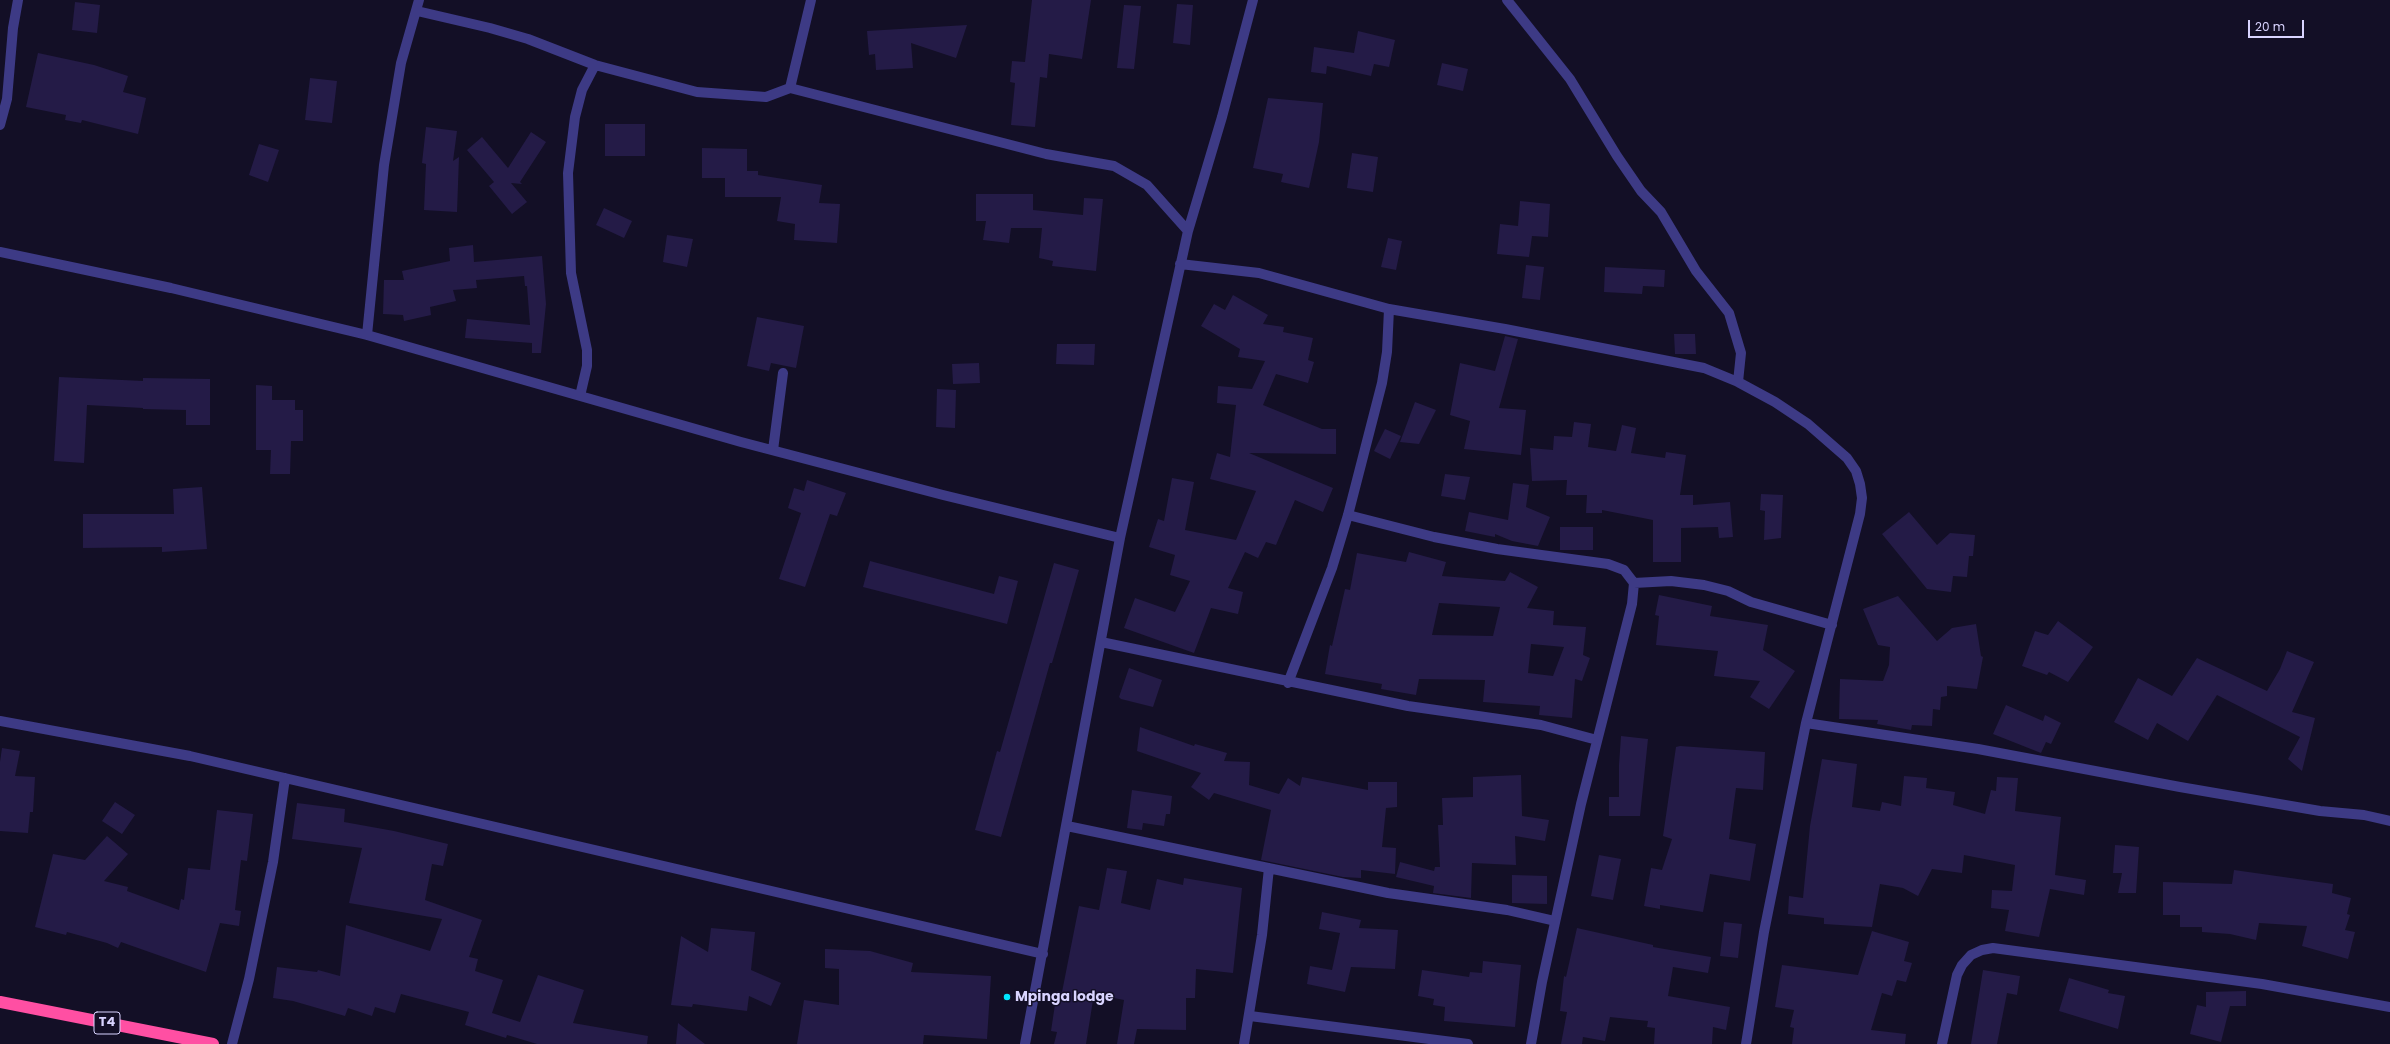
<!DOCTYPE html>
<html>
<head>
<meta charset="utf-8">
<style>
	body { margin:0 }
	#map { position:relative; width:2390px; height:1044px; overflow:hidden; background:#130f26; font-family:Poppins,sans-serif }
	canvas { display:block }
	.scale { position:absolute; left:2248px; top:20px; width:56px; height:18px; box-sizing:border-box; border:2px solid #d9d4ff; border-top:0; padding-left:5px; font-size:12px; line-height:14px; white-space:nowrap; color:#d9d4ff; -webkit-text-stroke:3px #130f26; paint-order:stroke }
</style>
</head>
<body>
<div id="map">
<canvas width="2390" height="1044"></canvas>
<div class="scale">20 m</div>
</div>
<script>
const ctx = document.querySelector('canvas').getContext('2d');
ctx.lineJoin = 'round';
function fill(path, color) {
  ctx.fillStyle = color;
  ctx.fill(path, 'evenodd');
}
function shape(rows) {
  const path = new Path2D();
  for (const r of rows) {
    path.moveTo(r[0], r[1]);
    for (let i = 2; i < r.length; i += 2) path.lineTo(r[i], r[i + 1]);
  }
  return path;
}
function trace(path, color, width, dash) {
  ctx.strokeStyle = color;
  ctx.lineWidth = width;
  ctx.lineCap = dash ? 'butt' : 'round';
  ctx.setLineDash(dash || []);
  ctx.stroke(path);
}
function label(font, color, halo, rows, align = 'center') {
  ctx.font = font + ' Poppins,sans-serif';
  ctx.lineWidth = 3;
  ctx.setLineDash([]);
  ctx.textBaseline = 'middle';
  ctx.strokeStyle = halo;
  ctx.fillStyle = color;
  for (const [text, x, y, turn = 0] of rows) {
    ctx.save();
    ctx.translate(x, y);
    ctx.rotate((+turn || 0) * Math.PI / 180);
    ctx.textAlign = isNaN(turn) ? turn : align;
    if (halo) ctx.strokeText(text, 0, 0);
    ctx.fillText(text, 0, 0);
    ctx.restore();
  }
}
fill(shape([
	[1032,0,1091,0,1082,59,1049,54,1047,78,1040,77,1035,127,1011,125,1015,83,1010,82,1012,61,1025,62],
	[75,2,100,5,97,33,72,30],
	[1177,4,1193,5,1190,45,1173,43],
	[1124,5,1141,6,1134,69,1117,68],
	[967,25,956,58,911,43,913,68,876,70,875,54,869,55,867,31],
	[1358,31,1395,40,1389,67,1374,64,1371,76,1327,66,1326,74,1311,72,1314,47,1354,53],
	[38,53,94,65,128,76,123,92,146,98,138,134,82,120,81,123,65,120,66,115,26,107],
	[1442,63,1468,69,1463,91,1437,85],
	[310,78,337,81,332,123,305,120],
	[1268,98,1323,103,1319,142,1309,188,1281,182,1283,174,1253,168],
	[605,124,645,124,645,156,605,156],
	[426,127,457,131,453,161,459,157,457,212,424,210,426,164,422,163],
	[531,132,546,142,520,182,522,184,511,183,527,202,512,214,489,186,494,182,467,150,482,137,508,168],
	[259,144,279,150,268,182,249,175],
	[702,148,747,149,747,171,758,171,758,175,822,185,819,203,840,204,837,243,794,240,795,224,777,221,781,197,725,197,725,178,702,178],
	[1352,153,1378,157,1373,192,1347,188],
	[976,194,1033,194,1033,210,1083,215,1084,198,1103,199,1096,271,1052,266,1053,261,1039,258,1042,228,1011,228,1009,243,983,240,986,221,976,221],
	[1520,201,1550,204,1548,237,1532,236,1529,257,1497,254,1500,224,1518,226],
	[604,208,632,221,624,238,596,225],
	[667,235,693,239,687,267,663,262],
	[1388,238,1402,241,1396,270,1381,267],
	[473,245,474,262,542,256,546,304,541,353,532,353,532,343,465,338,467,319,530,325,527,286,525,286,524,276,476,280,477,288,453,290,456,301,430,307,431,315,404,321,403,315,383,314,384,280,404,280,402,271,450,261,449,248],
	[1526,265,1544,267,1540,300,1522,298],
	[1605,267,1665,270,1664,287,1643,286,1642,294,1604,292],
	[1233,295,1268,315,1263,324,1284,327,1283,332,1313,338,1308,360,1314,362,1308,383,1276,374,1263,405,1322,429,1336,429,1336,454,1249,453,1333,488,1323,512,1295,500,1276,545,1266,542,1258,558,1245,552,1228,588,1243,592,1238,614,1211,608,1194,653,1124,628,1135,598,1175,612,1190,581,1170,575,1175,555,1149,547,1158,519,1164,521,1172,478,1194,482,1185,530,1236,540,1256,491,1210,479,1217,453,1230,457,1236,405,1217,403,1218,386,1252,389,1265,361,1238,357,1240,349,1201,326,1214,304,1225,310],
	[757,317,804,326,796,368,771,363,769,371,747,366],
	[1674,334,1695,334,1696,354,1675,354],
	[1505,336,1518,339,1499,408,1526,410,1521,455,1464,449,1470,421,1450,415,1460,363,1495,371],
	[1057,344,1095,344,1094,365,1056,364],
	[979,363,980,383,953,384,952,364],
	[59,377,143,381,143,378,210,379,210,425,186,425,186,410,143,409,143,408,87,405,84,463,54,461],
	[256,385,272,386,272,400,295,400,295,410,303,410,303,441,291,441,290,474,270,474,271,450,256,450],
	[937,389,956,390,955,428,936,427],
	[1415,402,1436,410,1419,444,1400,442],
	[1574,422,1591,424,1588,447,1616,451,1622,425,1636,428,1631,453,1665,458,1666,452,1686,455,1680,495,1693,495,1693,505,1730,502,1733,537,1719,538,1718,527,1681,528,1681,562,1653,562,1653,520,1602,510,1602,513,1586,513,1587,495,1566,495,1567,480,1532,481,1530,448,1553,450,1554,436,1572,437],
	[1385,429,1401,436,1390,459,1374,451],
	[1445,474,1470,477,1465,500,1441,496],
	[807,480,846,493,837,516,830,514,805,587,779,579,801,513,788,508,794,488,804,491],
	[1513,483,1529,485,1526,507,1550,517,1538,546,1512,541,1495,534,1495,537,1465,531,1469,512,1508,520],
	[202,487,207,549,162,552,162,547,83,548,83,514,174,514,173,489],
	[1761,494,1783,495,1781,538,1764,540,1765,511,1760,510],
	[1909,512,1937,545,1950,533,1975,535,1973,556,1969,556,1967,577,1953,576,1951,592,1927,589,1882,534],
	[1560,527,1593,527,1593,550,1560,550],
	[1409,552,1446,562,1442,576,1505,581,1510,572,1538,587,1527,608,1554,611,1553,625,1586,627,1583,655,1590,658,1582,681,1575,679,1572,718,1539,715,1540,706,1483,702,1485,680,1419,679,1416,695,1381,689,1382,684,1325,674,1330,645,1332,646,1345,589,1350,590,1357,553,1406,562],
	[1439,603,1500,607,1493,636,1432,635],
	[1531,644,1564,647,1553,676,1528,673],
	[870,561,994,594,999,576,1018,581,1007,624,863,587],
	[1054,563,1079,570,1052,663,1050,663,1001,837,975,830,997,751,1000,752],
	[1659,595,1712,606,1710,616,1768,625,1763,650,1795,671,1769,709,1750,697,1760,681,1714,676,1718,651,1656,645,1659,616,1655,615],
	[1898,596,1937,641,1952,628,1976,624,1981,656,1983,657,1977,689,1947,686,1947,696,1941,697,1940,710,1933,709,1932,726,1912,725,1911,730,1877,724,1878,720,1839,719,1840,679,1883,681,1889,665,1890,647,1878,645,1863,609],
	[2058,621,2093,647,2068,682,2049,672,2047,675,2022,666,2035,631,2048,635],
	[2287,651,2314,662,2292,712,2315,718,2302,771,2288,759,2300,737,2217,695,2188,741,2157,723,2148,740,2114,722,2138,678,2172,696,2197,658,2267,691,2280,669],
	[1129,668,1162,680,1153,707,1121,699,1119,697],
	[2006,705,2043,721,2045,715,2061,723,2051,744,2046,742,2041,753,1993,734],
	[1140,727,1194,746,1195,744,1227,753,1224,761,1250,762,1249,785,1279,794,1288,778,1300,786,1302,777,1368,790,1368,782,1397,782,1397,807,1386,808,1382,847,1396,848,1395,874,1361,870,1361,878,1343,877,1261,860,1271,810,1214,793,1209,800,1191,787,1201,773,1137,751],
	[1621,736,1648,739,1640,816,1609,816,1609,797,1619,797,1619,765],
	[1680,746,1765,752,1763,790,1736,788,1729,839,1756,844,1750,881,1710,874,1703,912,1660,905,1660,909,1644,906,1651,868,1662,870,1672,839,1663,836,1676,747],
	[2,748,20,751,15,776,35,777,33,812,30,812,28,833,0,831,0,762],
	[1822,759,1857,764,1852,807,1880,811,1882,802,1901,806,1904,776,1927,778,1926,788,1955,792,1953,805,1985,814,1991,790,1996,791,1997,777,2018,778,2015,811,2061,817,2055,875,2086,880,2084,895,2050,889,2039,937,2005,931,2009,910,1991,908,1992,890,2012,891,2015,865,1964,855,1962,873,1932,869,1918,896,1903,888,1880,884,1872,927,1824,924,1824,918,1788,914,1789,896,1803,898,1810,826],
	[1521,775,1522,816,1549,820,1545,841,1515,836,1516,865,1472,863,1471,898,1433,893,1434,886,1396,877,1400,862,1434,871,1435,867,1440,867,1438,825,1443,825,1442,798,1473,797,1473,777],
	[1132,790,1172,796,1170,814,1166,814,1164,826,1143,823,1142,830,1127,828],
	[115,802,135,815,122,834,102,821],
	[297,803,345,809,344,822,394,831,448,844,443,866,432,864,425,900,482,920,469,957,478,959,475,971,503,980,492,1013,520,1022,538,975,584,990,573,1023,648,1036,647,1044,537,1044,507,1035,506,1038,465,1025,469,1012,401,994,395,1013,375,1007,372,1016,348,1008,345,1016,293,1001,273,998,277,967,317,972,318,970,340,976,346,925,430,951,442,919,349,903,362,848,292,839],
	[217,810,253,814,247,861,241,860,235,910,241,911,239,926,220,923,206,972,121,942,118,948,107,943,67,932,66,935,35,927,53,854,85,860,107,836,128,854,104,881,128,887,127,891,179,910,181,899,184,900,188,868,210,870],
	[2115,845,2139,847,2136,893,2118,893,2122,873,2113,873],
	[1599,855,1621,859,1613,900,1591,896],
	[1107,868,1127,871,1121,903,1150,910,1157,879,1183,885,1184,878,1242,888,1233,973,1196,969,1195,998,1186,998,1186,1030,1137,1029,1134,1044,1117,1044,1124,1000,1094,994,1086,1044,1054,1044,1057,1032,1051,1031,1057,991,1062,992,1079,906,1099,910],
	[2234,870,2333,884,2332,893,2351,898,2347,914,2350,915,2345,930,2355,932,2348,959,2302,946,2307,926,2259,923,2256,940,2230,934,2202,932,2202,927,2180,927,2180,915,2163,915,2163,882,2232,884],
	[1512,875,1547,876,1547,904,1512,903],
	[1322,912,1361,920,1359,928,1398,930,1395,969,1351,967,1345,992,1307,984,1310,966,1332,970,1340,933,1319,929],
	[1724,922,1742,924,1738,958,1720,956],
	[711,928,755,932,751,970,781,983,771,1006,749,996,747,1011,693,1004,692,1007,671,1005,681,936,708,952],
	[1577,928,1653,945,1653,947,1711,957,1708,973,1673,967,1668,996,1730,1007,1726,1030,1713,1027,1712,1044,1654,1044,1655,1028,1647,1027,1648,1021,1610,1017,1605,1041,1583,1037,1582,1044,1561,1044,1567,1012,1560,1011,1564,976,1566,977],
	[1872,931,1909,942,1904,961,1912,963,1906,982,1897,980,1892,996,1882,993,1871,1030,1906,1034,1905,1044,1792,1044,1794,1028,1790,1027,1794,1010,1775,1007,1782,965,1858,975],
	[825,949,870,951,913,963,911,972,991,976,987,1039,924,1035,923,1044,797,1044,804,1000,839,1005,839,969,825,968],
	[1483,961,1521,965,1515,1027,1444,1021,1445,1007,1433,1005,1434,999,1418,996,1422,970,1469,977,1470,972,1482,973],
	[1983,970,2020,976,2017,995,2007,993,1997,1044,1971,1044],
	[2069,978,2109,990,2108,993,2125,996,2118,1029,2059,1011],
	[2246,991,2246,1006,2230,1006,2221,1042,2190,1034,2197,1005,2206,1007,2206,992],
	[678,1023,705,1044,676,1044]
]), '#241b47');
trace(shape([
	[1507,0,1570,79,1617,156,1641,191,1661,212,1696,271,1729,313,1741,353,1738,382],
	[417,11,490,28,528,39,595,65,697,92,766,97,790,88,811,0],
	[790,88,1046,154,1114,166,1147,185,1188,231],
	[0,125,7,99,13,28,18,0],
	[0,252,171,288,367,335,741,442,943,495,1120,538],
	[1180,264,1259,273,1389,309,1505,329,1704,368,1738,382,1775,402,1808,424,1847,458,1856,471,1860,484,1862,498,1860,514,1806,723,1764,932,1746,1044],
	[367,335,384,165,401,63,419,0],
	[580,396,587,366,587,350,571,273,568,173,575,117,582,90,595,65],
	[773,450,783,373],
	[1348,515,1434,537,1497,549,1608,564,1624,570,1634,583,1632,604,1581,804,1542,982,1531,1044],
	[1634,583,1671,581,1704,585,1728,591,1751,602,1832,625],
	[1101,642,1408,706,1541,725,1597,740],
	[1288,683,1332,568,1348,515,1382,383,1387,352,1389,309],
	[0,721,190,756,1043,954],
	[1806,723,1978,749,2180,787,2320,811,2364,815,2390,821],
	[1067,826,1388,893,1507,910,1555,921],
	[1250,1016,1468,1044],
	[232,1044,249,979,273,862,285,778],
	[1025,1044,1120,538,1188,231,1222,117,1253,0],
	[1244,1044,1262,935,1269,868],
	[1942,1044,1957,975,1962,965,1971,955,1982,950,1993,948,2262,984,2390,1007]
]), '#3d3a85', 10);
trace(shape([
	[0,1002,213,1044]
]), '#ff4fa3', 12);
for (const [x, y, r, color] of [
	[1007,997,4,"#00e5ff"]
]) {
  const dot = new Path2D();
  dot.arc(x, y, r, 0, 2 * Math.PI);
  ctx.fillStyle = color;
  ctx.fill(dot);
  trace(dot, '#130f26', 1.5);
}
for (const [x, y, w] of [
	[107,1023,26]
]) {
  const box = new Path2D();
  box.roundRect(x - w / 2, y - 11, w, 22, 3);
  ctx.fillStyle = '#130f26';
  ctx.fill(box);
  trace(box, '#d9d4ff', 1);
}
label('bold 13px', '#d9d4ff', null, [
	["T4",107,1023]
]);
label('bold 14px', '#d9d4ff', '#130f26', [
	["Mpinga lodge",1015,997]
], 'left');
</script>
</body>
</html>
